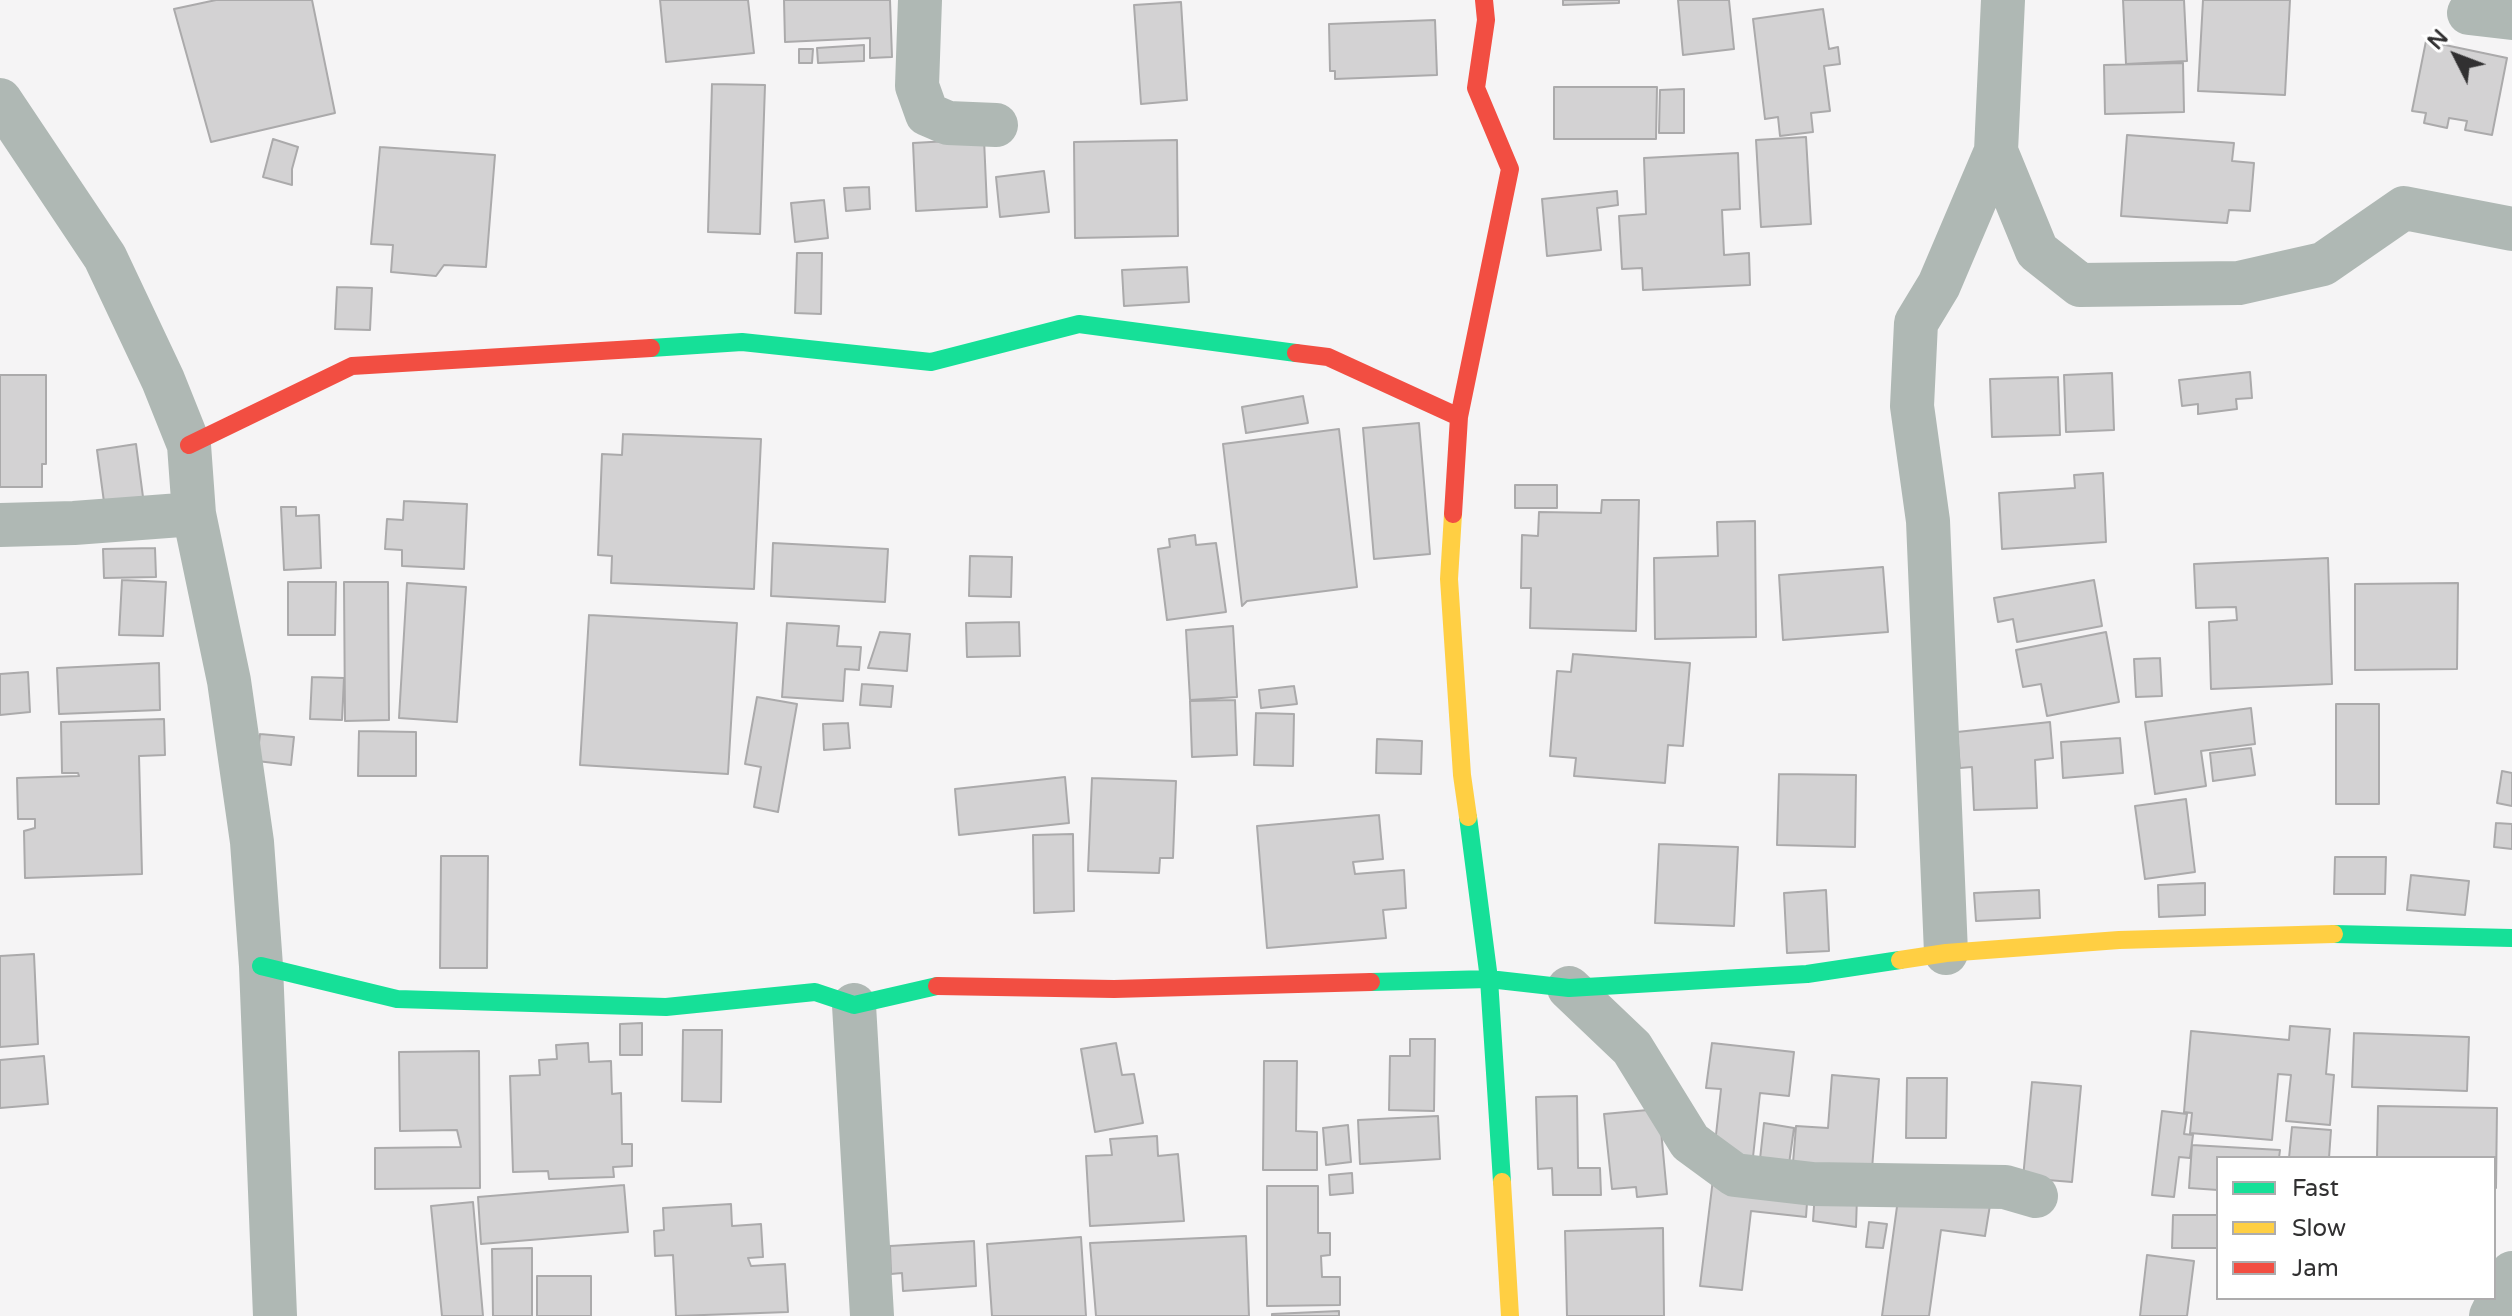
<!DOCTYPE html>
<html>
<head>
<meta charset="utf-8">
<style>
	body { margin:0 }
	#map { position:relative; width:2512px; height:1316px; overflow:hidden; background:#f5f4f5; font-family:"Varela Round",sans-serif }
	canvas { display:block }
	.legend { position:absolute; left:2216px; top:1156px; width:280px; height:144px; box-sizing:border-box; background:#fff; border:2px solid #adacad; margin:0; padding:10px 14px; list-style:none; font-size:24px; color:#313031 }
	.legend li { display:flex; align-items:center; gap:16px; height:40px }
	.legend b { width:40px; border:2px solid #adacad }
	.north { position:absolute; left:2416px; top:16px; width:80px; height:80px; -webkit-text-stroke:6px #fff; paint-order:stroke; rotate:312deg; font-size:22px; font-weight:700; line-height:32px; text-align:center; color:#313031 }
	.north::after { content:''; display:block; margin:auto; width:28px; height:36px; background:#313031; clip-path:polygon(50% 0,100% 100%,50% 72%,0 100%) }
</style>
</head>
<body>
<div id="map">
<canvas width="2512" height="1316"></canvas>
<ul class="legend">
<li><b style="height:10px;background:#16e098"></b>Fast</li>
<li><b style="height:10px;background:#ffcf43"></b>Slow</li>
<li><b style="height:10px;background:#f24e42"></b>Jam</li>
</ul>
<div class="north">N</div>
</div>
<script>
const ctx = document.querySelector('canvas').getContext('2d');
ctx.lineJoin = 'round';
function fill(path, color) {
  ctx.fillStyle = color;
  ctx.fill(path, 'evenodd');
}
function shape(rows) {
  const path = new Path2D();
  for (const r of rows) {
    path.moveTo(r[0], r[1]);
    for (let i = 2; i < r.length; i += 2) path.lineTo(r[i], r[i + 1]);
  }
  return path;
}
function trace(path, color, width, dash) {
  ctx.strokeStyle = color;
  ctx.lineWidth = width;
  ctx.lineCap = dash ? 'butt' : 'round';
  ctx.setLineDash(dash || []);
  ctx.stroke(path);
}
const building = shape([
	[216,0,312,0,335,113,211,142,174,9,216,0],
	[660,0,748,0,754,53,666,62,660,0],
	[784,0,890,0,892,57,870,58,870,38,785,42,784,0],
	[1563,0,1619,0,1619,3,1563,5,1563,0],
	[1678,0,1729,0,1734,49,1683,55,1678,0],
	[2123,0,2184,0,2187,61,2126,64,2123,0],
	[2203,0,2290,0,2285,95,2198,91,2203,0],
	[1181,2,1187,100,1141,104,1134,5,1181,2],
	[1823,9,1829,49,1838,47,1840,64,1824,66,1830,111,1811,113,1813,132,1780,136,1778,117,1765,119,1753,19,1823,9],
	[1435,20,1437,75,1335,79,1335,71,1330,71,1329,24,1435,20],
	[2426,41,2507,58,2492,135,2465,130,2467,121,2449,118,2447,128,2424,123,2426,113,2412,111,2426,41],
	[864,45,864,61,818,63,817,48,864,45],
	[799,49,813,49,812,63,799,63,799,49],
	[2183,63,2184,112,2105,114,2104,65,2183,63],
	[712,84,765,85,760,234,708,232,712,84],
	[1554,87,1657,87,1656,139,1554,139,1554,87],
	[1684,89,1684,133,1659,133,1660,90,1684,89],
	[2127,135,2234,143,2232,161,2254,163,2250,211,2229,210,2227,223,2121,216,2127,135],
	[1806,137,1811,224,1761,227,1756,140,1806,137],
	[273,139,298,147,292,169,292,185,263,177,273,139],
	[984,139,987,207,916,211,913,143,984,139],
	[1177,140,1178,236,1075,238,1074,142,1177,140],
	[380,147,495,155,486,267,444,265,436,276,391,272,393,245,371,244,380,147],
	[1738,153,1740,209,1722,210,1724,255,1749,253,1750,285,1643,290,1642,268,1622,269,1619,216,1646,214,1644,158,1738,153],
	[1044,171,1049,212,1000,217,996,177,1044,171],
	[869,187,870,209,846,211,844,188,869,187],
	[1617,191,1618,205,1597,208,1601,250,1547,256,1542,199,1617,191],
	[824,200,828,238,795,242,791,203,824,200],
	[797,253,822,253,821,314,795,313,797,253],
	[1187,267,1189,302,1124,306,1122,270,1187,267],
	[337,287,372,288,370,330,335,329,337,287],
	[2250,372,2252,398,2236,399,2237,409,2198,414,2198,404,2182,406,2179,380,2250,372],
	[2112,373,2114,430,2066,432,2064,375,2112,373],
	[0,375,46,375,46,464,42,464,42,487,0,487,0,375],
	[2058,377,2060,435,1992,437,1990,379,2058,377],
	[1303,396,1308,423,1246,433,1242,407,1303,396],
	[1419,423,1430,554,1374,559,1363,428,1419,423],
	[1339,429,1357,587,1247,601,1242,606,1223,444,1339,429],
	[623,434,761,439,754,589,611,583,612,556,598,555,602,454,622,455,623,434],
	[136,444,143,497,104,502,97,450,136,444],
	[2103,473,2106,542,2002,549,1999,493,2075,488,2074,475,2103,473],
	[1515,485,1557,485,1557,508,1515,508,1515,485],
	[1602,500,1639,500,1636,631,1530,628,1531,588,1521,588,1522,535,1538,536,1539,512,1601,513,1602,500],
	[404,501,467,504,464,569,402,566,402,550,385,549,387,519,403,520,404,501],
	[281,507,296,507,296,516,319,515,321,568,284,570,281,507],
	[1755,521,1756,637,1655,639,1654,558,1718,556,1717,522,1755,521],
	[1195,535,1196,545,1216,543,1226,612,1167,620,1158,549,1170,547,1169,539,1195,535],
	[773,543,888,549,885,602,771,596,773,543],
	[155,548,156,577,104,578,103,549,155,548],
	[970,556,1012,557,1011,597,969,596,970,556],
	[2328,558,2332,684,2211,689,2209,622,2237,620,2236,607,2196,608,2194,564,2328,558],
	[1883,567,1888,632,1783,640,1779,575,1883,567],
	[122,580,166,582,163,636,119,635,122,580],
	[2094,580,2102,626,2017,642,2013,619,1998,622,1994,598,2094,580],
	[288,582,336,582,335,635,288,635,288,582],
	[344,582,388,582,389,720,345,721,344,582],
	[407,583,466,587,457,722,399,718,407,583],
	[2458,583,2457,669,2355,670,2355,584,2458,583],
	[589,615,737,623,728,774,580,765,589,615],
	[1019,622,1020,656,967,657,966,623,1019,622],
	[787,623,839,626,837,646,861,647,859,670,845,669,843,701,782,697,787,623],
	[1233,626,1237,697,1190,700,1186,630,1233,626],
	[880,632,910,634,907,671,868,668,880,632],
	[2106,632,2119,702,2047,716,2041,684,2023,687,2016,650,2106,632],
	[1573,654,1690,663,1683,746,1668,745,1665,783,1574,776,1576,758,1550,756,1557,671,1571,672,1573,654],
	[2160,658,2162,696,2136,697,2134,659,2160,658],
	[159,663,160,710,59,714,57,668,159,663],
	[28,672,30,712,0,715,0,674,28,672],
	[312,677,344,678,342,720,310,719,312,677],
	[862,684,893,686,891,707,860,705,862,684],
	[1294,686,1297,704,1261,708,1259,690,1294,686],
	[757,697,797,704,778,812,754,807,761,767,745,764,757,697],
	[1235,700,1237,755,1192,757,1190,701,1235,700],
	[2336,704,2379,704,2379,804,2336,804,2336,704],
	[2251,708,2255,744,2201,751,2206,786,2155,794,2145,722,2251,708],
	[1256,713,1294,714,1293,766,1254,765,1256,713],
	[164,719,165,755,139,756,142,874,25,878,24,831,35,828,35,819,18,819,17,778,79,776,78,773,62,773,61,722,164,719],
	[2050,722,2053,758,2035,760,2037,808,1974,810,1972,767,1960,768,1957,732,2050,722],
	[848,723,850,748,824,750,823,724,848,723],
	[359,731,416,732,416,776,358,776,359,731],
	[260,734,294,737,291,765,257,761,260,734],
	[2120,738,2123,773,2063,778,2061,742,2120,738],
	[1377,739,1422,741,1421,774,1376,773,1377,739],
	[2251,748,2255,775,2213,781,2210,753,2251,748],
	[2502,771,2512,773,2512,806,2497,803,2502,771],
	[1779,774,1856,775,1855,847,1777,845,1779,774],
	[1065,777,1069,823,959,835,955,789,1065,777],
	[1092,778,1176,781,1173,858,1160,858,1159,873,1088,871,1092,778],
	[2186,799,2195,872,2145,879,2135,806,2186,799],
	[1379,815,1383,859,1353,862,1355,874,1404,870,1406,908,1383,910,1386,938,1267,948,1257,826,1379,815],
	[2496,823,2512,824,2512,849,2494,847,2496,823],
	[1073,834,1074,911,1034,913,1033,835,1073,834],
	[1659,844,1738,847,1734,926,1655,923,1659,844],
	[441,856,488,856,487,968,440,968,441,856],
	[2335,857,2386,857,2385,894,2334,894,2335,857],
	[2411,875,2469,881,2465,915,2407,910,2411,875],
	[2205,883,2205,915,2159,917,2158,885,2205,883],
	[1826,890,1829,951,1787,953,1784,893,1826,890],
	[2039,890,2040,918,1976,921,1974,893,2039,890],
	[34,954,38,1044,0,1047,0,956,34,954],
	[642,1023,642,1055,620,1055,620,1024,642,1023],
	[2290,1026,2330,1029,2326,1074,2334,1075,2330,1125,2286,1121,2291,1075,2278,1074,2272,1140,2190,1133,2192,1113,2184,1112,2191,1031,2289,1040,2290,1026],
	[683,1030,722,1030,721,1102,682,1101,683,1030],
	[2354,1033,2469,1037,2467,1091,2352,1087,2354,1033],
	[1410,1039,1435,1039,1434,1111,1389,1110,1390,1056,1410,1056,1410,1039],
	[588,1043,589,1062,611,1061,612,1094,621,1093,622,1144,632,1144,632,1166,613,1167,614,1177,549,1179,548,1171,513,1172,510,1076,540,1075,539,1060,557,1059,556,1045,588,1043],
	[1116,1043,1122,1075,1134,1074,1143,1123,1095,1132,1081,1049,1116,1043],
	[1712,1043,1794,1052,1789,1096,1760,1093,1753,1157,1714,1153,1721,1089,1706,1088,1712,1043],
	[479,1051,480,1188,375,1189,375,1148,461,1147,457,1130,400,1131,399,1052,479,1051],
	[44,1056,48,1104,0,1108,0,1060,44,1056],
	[1264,1061,1297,1061,1296,1131,1317,1132,1317,1170,1263,1170,1264,1061],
	[1832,1075,1879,1079,1871,1182,1793,1163,1796,1126,1828,1128,1832,1075],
	[1907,1078,1947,1078,1946,1138,1906,1138,1907,1078],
	[2032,1082,2081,1086,2072,1182,2023,1178,2032,1082],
	[1577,1096,1578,1168,1600,1168,1601,1195,1553,1195,1552,1168,1538,1169,1536,1097,1577,1096],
	[2378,1106,2497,1108,2496,1188,2494,1158,2377,1158,2378,1106],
	[1659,1109,1667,1194,1637,1197,1636,1187,1612,1189,1604,1114,1659,1109],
	[2162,1111,2187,1114,2184,1134,2193,1135,2190,1158,2179,1157,2174,1197,2152,1195,2162,1111],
	[1438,1116,1440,1159,1360,1164,1358,1120,1438,1116],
	[1764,1123,1794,1128,1789,1164,1760,1159,1764,1123],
	[1348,1125,1351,1162,1326,1165,1323,1128,1348,1125],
	[2292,1127,2331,1130,2329,1158,2289,1158,2292,1127],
	[1157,1136,1158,1156,1178,1154,1184,1221,1090,1226,1086,1156,1112,1155,1110,1139,1157,1136],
	[2192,1145,2280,1150,2279,1158,2218,1158,2218,1190,2189,1188,2192,1145],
	[1352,1173,1353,1193,1330,1195,1329,1175,1352,1173],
	[1713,1179,1808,1189,1806,1217,1751,1211,1742,1290,1700,1286,1713,1179],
	[624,1185,628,1232,481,1244,478,1197,624,1185],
	[1267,1186,1318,1186,1318,1233,1330,1233,1330,1255,1321,1256,1322,1277,1340,1277,1340,1305,1267,1306,1267,1186],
	[1815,1192,1857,1197,1856,1227,1813,1221,1815,1192],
	[1899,1192,1990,1205,1985,1236,1941,1230,1929,1316,1882,1316,1899,1192],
	[473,1202,483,1316,442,1316,431,1206,473,1202],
	[731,1204,732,1226,761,1224,763,1257,748,1258,751,1266,785,1264,788,1312,676,1316,673,1255,655,1256,654,1231,664,1230,663,1208,731,1204],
	[2173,1215,2218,1215,2218,1248,2172,1248,2173,1215],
	[1869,1222,1887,1224,1883,1248,1866,1247,1869,1222],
	[1663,1228,1664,1316,1567,1316,1565,1231,1663,1228],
	[1246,1236,1249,1316,1096,1316,1090,1243,1246,1236],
	[1081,1237,1086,1316,992,1316,987,1244,1081,1237],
	[974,1241,976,1286,903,1291,902,1273,891,1274,890,1246,974,1241],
	[532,1248,532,1316,493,1316,492,1249,532,1248],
	[2147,1255,2194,1261,2187,1316,2140,1316,2147,1255],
	[537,1276,591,1276,591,1316,537,1316,537,1276],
	[1339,1311,1339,1316,1272,1316,1272,1314,1339,1311]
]);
fill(building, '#d3d2d3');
trace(building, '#abaaab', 2);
trace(shape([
	[920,0,917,86,927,114,948,123,996,125],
	[2469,13,2512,18],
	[0,100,105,257,163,380,189,445,194,514,229,681,252,842,261,966,275,1316],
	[1996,151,2037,251,2080,285,2239,283,2323,264,2404,208,2512,229],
	[0,525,74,523,194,514],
	[1946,953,1928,521,1912,406,1916,323,1939,285,1996,151,2003,0],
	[1569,988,1632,1048,1690,1142,1735,1175,1813,1184,2005,1187,2036,1196],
	[854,1005,872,1316],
	[2491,1316,2512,1273]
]), '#afb8b4', 44);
trace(shape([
	[651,348,742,342,931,362,1079,324,1296,353],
	[1468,817,1489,979,1502,1182],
	[2334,934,2512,938],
	[261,966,397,999,666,1007,815,992,854,1005,937,986],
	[1371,982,1489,979,1569,988,1807,974,1900,960]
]), '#16e098', 18);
trace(shape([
	[1453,514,1449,579,1462,775,1468,817],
	[1900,960,1946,953,2119,940,2334,934],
	[1502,1182,1510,1316]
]), '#ffcf43', 18);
trace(shape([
	[1296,353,1328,357,1459,417],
	[189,445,352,366,651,348],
	[1453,514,1459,417,1510,169,1476,88,1486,20,1484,0],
	[937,986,1114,989,1371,982]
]), '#f24e42', 18);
</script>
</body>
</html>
